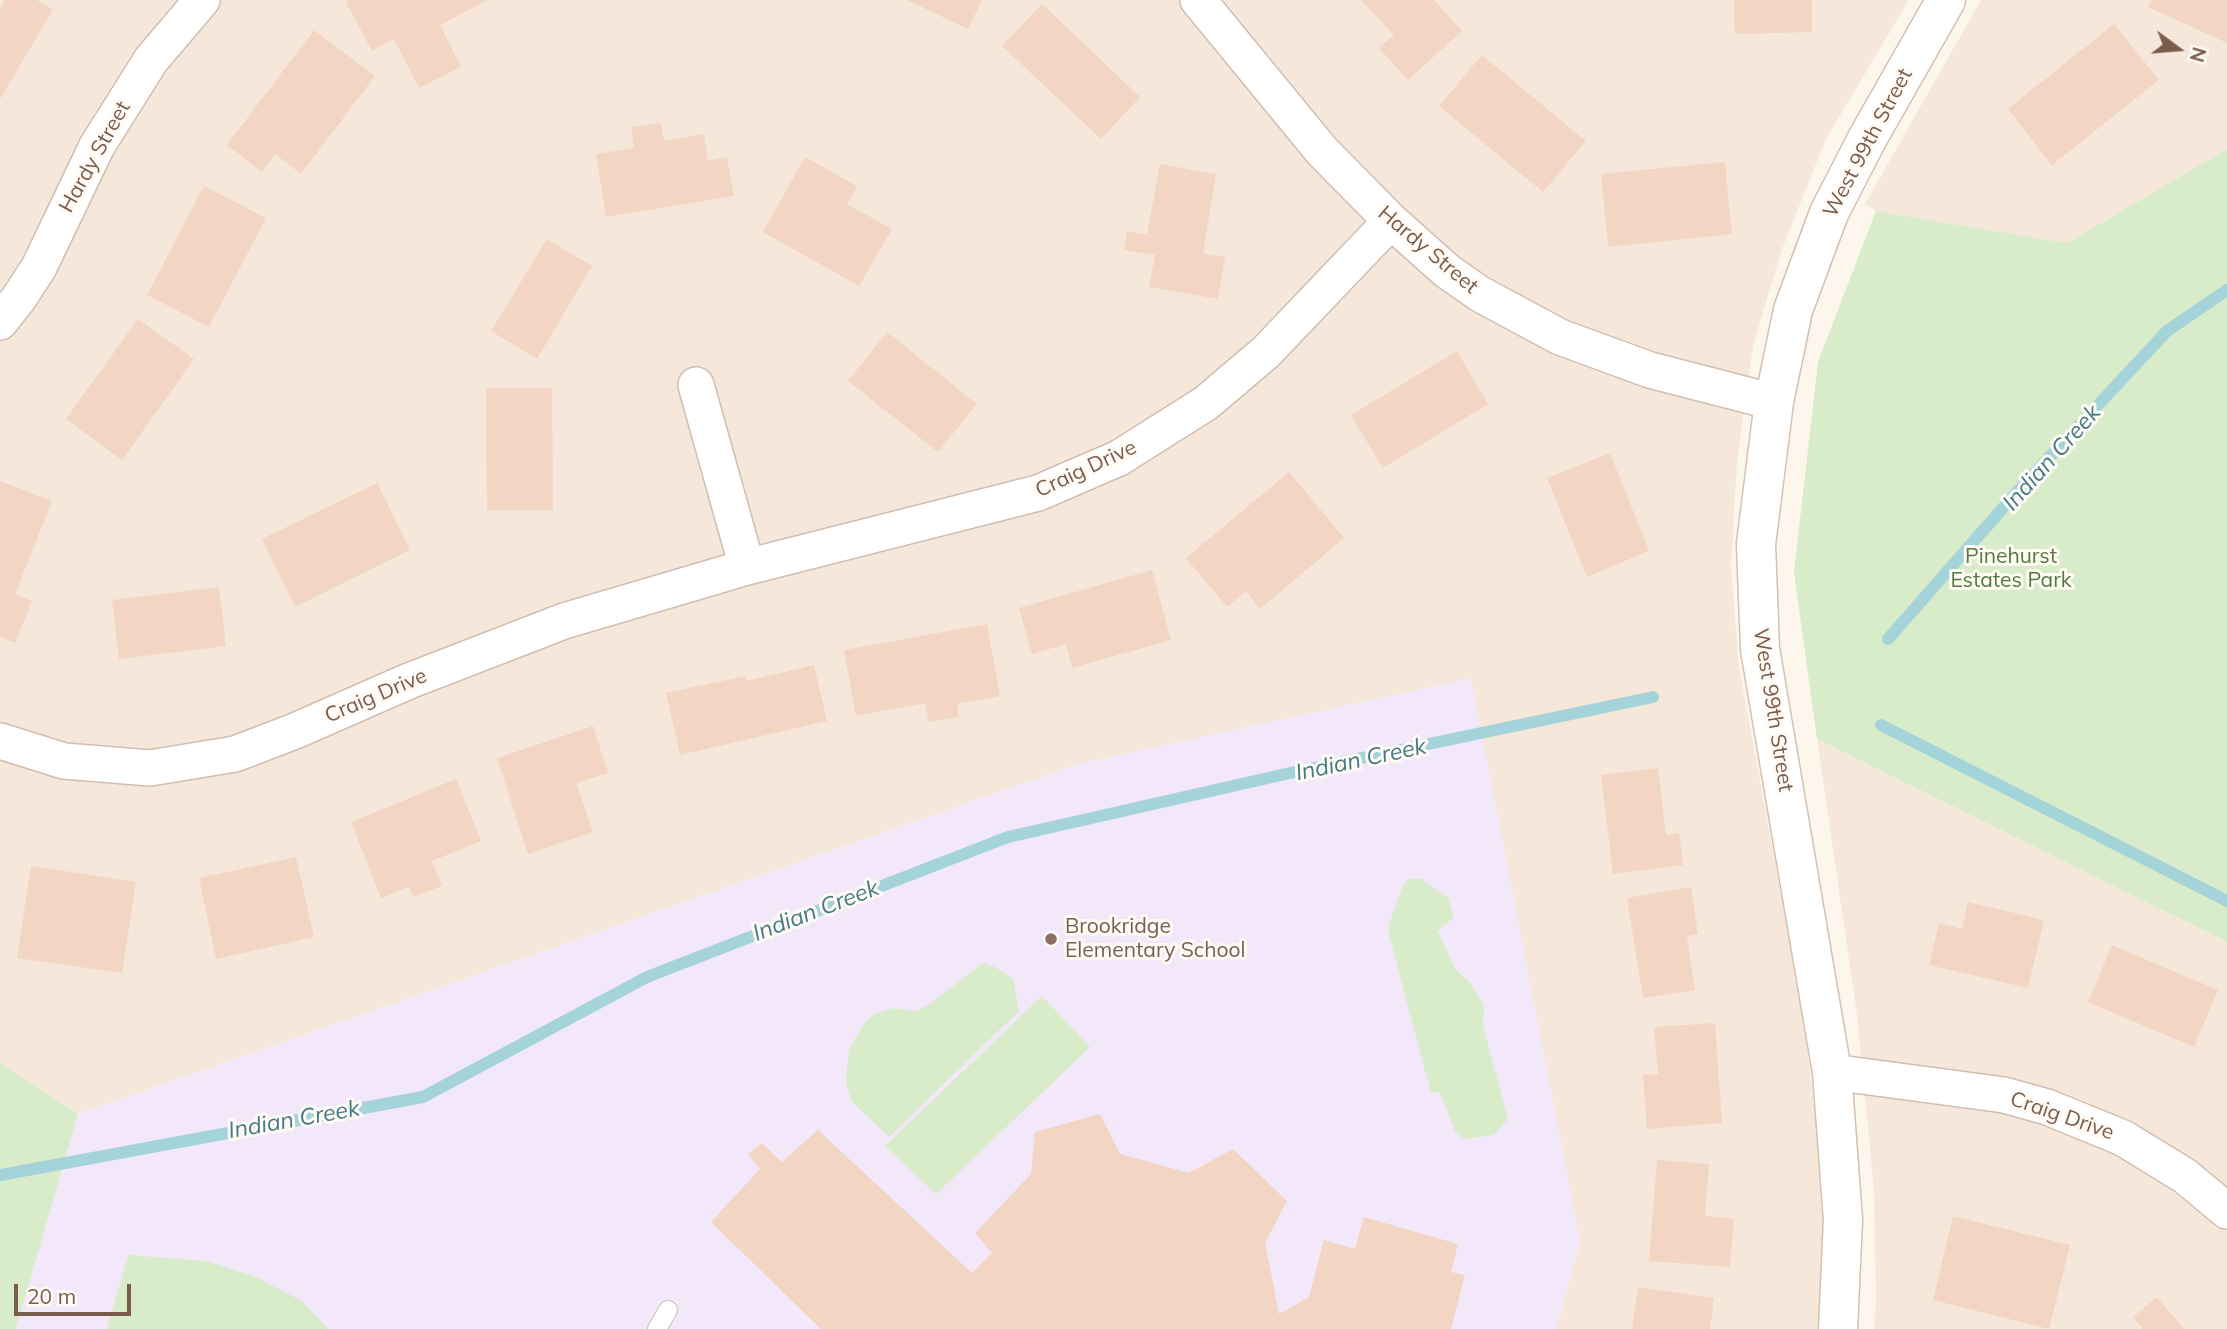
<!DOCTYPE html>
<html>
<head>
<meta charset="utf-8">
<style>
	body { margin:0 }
	#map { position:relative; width:2227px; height:1329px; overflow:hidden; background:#fdf6ec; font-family:Mulish,sans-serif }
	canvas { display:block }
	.north { position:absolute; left:2143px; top:14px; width:70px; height:70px; -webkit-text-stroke:5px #fffaf3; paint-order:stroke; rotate:106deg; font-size:19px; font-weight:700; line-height:28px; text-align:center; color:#7a5c4d }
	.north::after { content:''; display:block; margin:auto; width:24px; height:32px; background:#7a5c4d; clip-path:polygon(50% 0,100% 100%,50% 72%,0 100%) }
	.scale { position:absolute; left:14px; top:1284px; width:117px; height:32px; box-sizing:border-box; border:4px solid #7a5c4d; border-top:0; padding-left:9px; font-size:21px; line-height:24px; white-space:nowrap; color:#7a5c4d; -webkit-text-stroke:5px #fffaf3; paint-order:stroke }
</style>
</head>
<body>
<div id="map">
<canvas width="2227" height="1329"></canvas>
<div class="north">N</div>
<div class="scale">20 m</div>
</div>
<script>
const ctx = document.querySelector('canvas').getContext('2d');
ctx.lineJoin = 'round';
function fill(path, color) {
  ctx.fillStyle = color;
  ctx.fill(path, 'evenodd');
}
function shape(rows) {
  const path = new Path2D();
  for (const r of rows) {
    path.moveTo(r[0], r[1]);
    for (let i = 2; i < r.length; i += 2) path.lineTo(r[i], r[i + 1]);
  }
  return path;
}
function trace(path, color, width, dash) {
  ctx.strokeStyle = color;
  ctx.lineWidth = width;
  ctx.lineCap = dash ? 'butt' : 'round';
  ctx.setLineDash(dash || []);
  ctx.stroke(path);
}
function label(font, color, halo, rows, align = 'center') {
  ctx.font = font + ' Mulish,sans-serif';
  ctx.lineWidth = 6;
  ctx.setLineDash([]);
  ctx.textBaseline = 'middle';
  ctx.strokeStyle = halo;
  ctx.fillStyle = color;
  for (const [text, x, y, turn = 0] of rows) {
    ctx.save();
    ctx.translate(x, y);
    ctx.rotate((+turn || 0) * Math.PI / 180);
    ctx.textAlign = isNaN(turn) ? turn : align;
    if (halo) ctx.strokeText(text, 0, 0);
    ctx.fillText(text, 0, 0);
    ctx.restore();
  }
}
fill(shape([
	[0,0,1909,0,1826,139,1782,249,1753,346,1737,462,1731,565,1739,667,1804,1019,1820,1158,1824,1260,1817,1329,1556,1329,1580,1241,1082,763,78,1114,0,1063],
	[1981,0,2227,0,2227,149,2067,243,1876,211,1865,204],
	[1817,739,2227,942,2227,1329,1874,1329,1876,1300,1874,1189,1857,1015]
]), '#f5e8da');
fill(shape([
	[1471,678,1580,1241,1556,1329,16,1329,78,1114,1082,763]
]), '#f3e8fa');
fill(shape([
	[2227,149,2227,942,1817,739,1794,572,1818,362,1876,211,2067,243],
	[1410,878,1421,879,1448,898,1454,917,1438,931,1455,969,1470,983,1484,1005,1483,1026,1508,1119,1494,1135,1463,1139,1455,1131,1440,1092,1431,1093,1389,935,1389,925,1403,885],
	[983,963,995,967,1013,979,1019,1011,889,1137,852,1102,846,1083,847,1067,849,1051,856,1037,864,1024,874,1014,894,1008,916,1011,927,1006],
	[1042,996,1090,1047,936,1194,885,1146],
	[0,1063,78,1114,16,1329,0,1329],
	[128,1255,205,1261,254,1276,302,1301,328,1329,107,1329]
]), '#d8ecc9');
trace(shape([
	[1888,639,2017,492,2167,331,2227,290],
	[1881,725,2227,901],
	[0,1175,423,1097,647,977,1008,837,1290,773,1653,697]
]), '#a5d3da', 12);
fill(shape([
	[5,0,37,0,53,10,0,99,0,8],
	[349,0,488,0,440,25,461,67,419,88,394,39,372,51,346,2],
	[907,0,982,0,968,29],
	[1361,0,1434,0,1462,31,1408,80,1379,48,1394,35],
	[1734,0,1812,0,1812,32,1735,34],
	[2151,0,2227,0,2227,43,2148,7],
	[1042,4,1140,97,1101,139,1002,46],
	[2114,24,2159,80,2052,165,2008,109],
	[314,30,375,76,301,174,275,154,262,172,227,145],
	[1482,55,1586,141,1543,192,1439,106],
	[661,123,664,141,704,134,708,161,727,157,734,196,606,217,596,154,634,148,631,127],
	[805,157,857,186,847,204,892,229,859,286,763,232],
	[1725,162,1732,234,1608,247,1601,174],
	[1160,164,1216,174,1203,254,1225,257,1218,299,1149,287,1155,255,1124,250,1127,231,1147,235],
	[204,186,266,218,209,327,147,295],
	[547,239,592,266,537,359,491,331],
	[138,319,194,359,122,460,66,419],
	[887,332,977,404,938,452,848,381],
	[1457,351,1488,404,1383,468,1351,415],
	[486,388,552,388,553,510,487,510],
	[1610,453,1649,551,1587,577,1547,478],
	[1289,472,1344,538,1260,609,1246,591,1227,607,1186,558],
	[0,481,52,501,15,594,32,601,15,643,0,637],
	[377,483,410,550,295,607,262,539],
	[1152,570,1171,640,1072,668,1066,644,1032,654,1019,608],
	[219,587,226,646,119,659,112,600],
	[987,624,1000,696,957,704,959,717,929,722,925,703,856,716,844,650],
	[814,665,827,721,680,755,666,693,745,676,746,681],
	[593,726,608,773,576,783,593,832,528,854,497,758],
	[1658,768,1666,835,1679,833,1683,865,1613,874,1601,775],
	[456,779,481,841,432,861,442,886,413,897,409,887,381,898,351,822],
	[296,857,314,937,216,959,199,878],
	[31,866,136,882,122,973,17,958],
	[1691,887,1698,934,1687,936,1695,990,1643,998,1627,898],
	[1968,902,2044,920,2028,988,1929,965,1939,923,1962,929],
	[2112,945,2218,990,2194,1047,2088,1002],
	[1715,1023,1722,1123,1647,1129,1643,1075,1658,1074,1654,1027],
	[1100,1114,1120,1154,1189,1173,1233,1149,1287,1201,1265,1243,1279,1314,1309,1297,1324,1240,1355,1249,1364,1217,1458,1244,1451,1272,1465,1275,1451,1329,821,1329,711,1222,760,1169,748,1154,762,1143,782,1162,818,1130,972,1273,992,1253,975,1233,1031,1174,1035,1132],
	[1657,1160,1709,1164,1705,1216,1734,1219,1730,1267,1649,1261],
	[1953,1216,2070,1245,2049,1329,1933,1300],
	[1638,1287,1714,1298,1710,1329,1632,1329],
	[2157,1297,2184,1329,2143,1329,2133,1317]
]), '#f3d5c3');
const lane = shape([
	[657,1329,668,1310]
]);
const street = shape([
	[1198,0,1322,151,1391,221,1447,271,1480,294,1560,337,1650,370,1774,402],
	[0,322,19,298,39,267,97,146,151,60,202,0],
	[696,385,747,567],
	[0,741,64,761,150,768,235,754,295,731,409,681,564,621,747,567,1038,493,1119,458,1206,403,1266,352,1391,221],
	[1832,1072,2004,1095,2047,1107,2123,1138,2185,1176,2227,1211]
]);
const secondary = shape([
	[1838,1329,1843,1220,1832,1072,1760,649,1756,544,1774,402,1793,310,1829,213,1867,139,1946,0]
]);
trace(lane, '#d1beb0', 20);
trace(street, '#d1beb0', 38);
trace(secondary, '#d6c0b0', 41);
trace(lane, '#fff', 18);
trace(street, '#fff', 35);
trace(secondary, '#fff', 38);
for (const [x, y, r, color] of [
	[1051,939,7,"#8d6e63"]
]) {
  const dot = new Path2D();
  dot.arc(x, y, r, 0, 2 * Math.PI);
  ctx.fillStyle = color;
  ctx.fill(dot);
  trace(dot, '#fffaf3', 2.5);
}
label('21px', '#7a5c4d', '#fffaf3', [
	["West 99th Street",1868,143,-62],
	["Hardy Street",95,157,-61],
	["Hardy Street",1428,250,40],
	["Craig Drive",1086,469,-25],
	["Craig Drive",376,696,-23],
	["West 99th Street",1773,710,81],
	["Craig Drive",2062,1116,19]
]);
label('21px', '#537a41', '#fffaf3', [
	["Pinehurst",2011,557],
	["Estates Park",2011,581]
]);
label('21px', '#785e54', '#fffaf3', [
	["Brookridge",1065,927],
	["Elementary School",1065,951]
], 'left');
label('italic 23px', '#437c86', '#fffaf3', [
	["Indian Creek",2052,458,-48],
	["Indian Creek",1361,760,-12],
	["Indian Creek",816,911,-21],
	["Indian Creek",294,1120,-10]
]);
</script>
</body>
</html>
